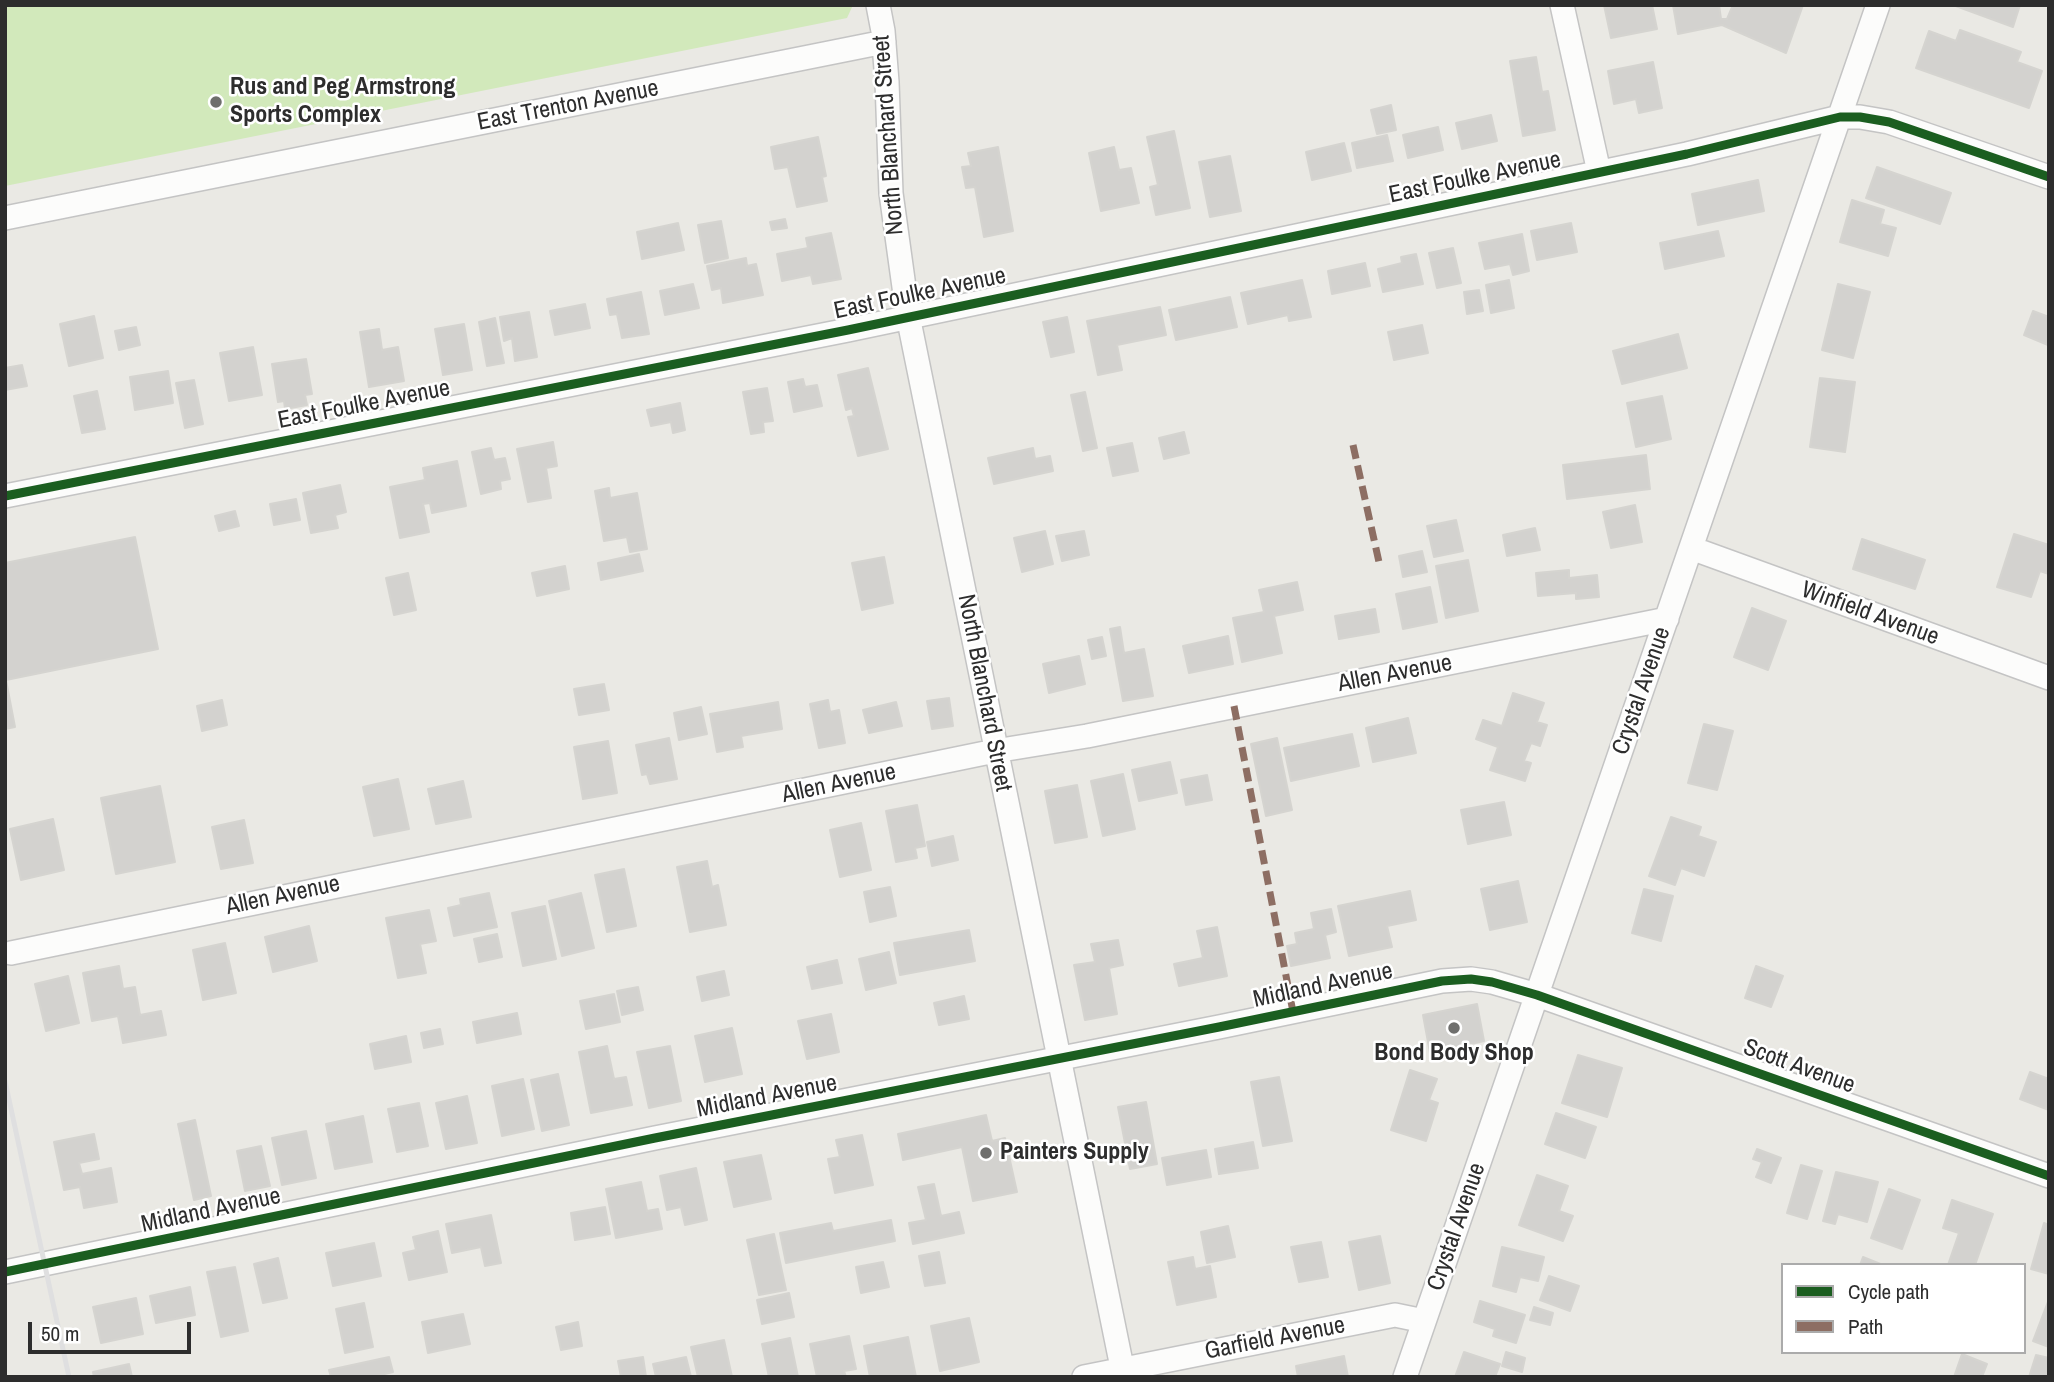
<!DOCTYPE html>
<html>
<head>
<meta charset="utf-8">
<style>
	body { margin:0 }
	#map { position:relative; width:2054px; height:1382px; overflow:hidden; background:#eae9e4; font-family:"Archivo Narrow",sans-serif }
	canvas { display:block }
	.frame { position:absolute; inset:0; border:7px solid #2d2d2d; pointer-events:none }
	.legend { position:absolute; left:1781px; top:1263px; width:245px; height:91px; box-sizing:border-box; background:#fff; border:2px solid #ababab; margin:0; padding:9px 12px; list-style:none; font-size:21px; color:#2d2d2d }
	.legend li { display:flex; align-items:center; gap:14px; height:35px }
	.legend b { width:35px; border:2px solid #ababab }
	.scale { position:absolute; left:28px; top:1322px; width:163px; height:32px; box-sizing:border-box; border:4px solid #2d2d2d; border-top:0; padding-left:9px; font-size:21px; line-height:24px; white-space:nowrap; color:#2d2d2d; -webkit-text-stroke:5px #fff; paint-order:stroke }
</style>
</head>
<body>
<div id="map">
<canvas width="2054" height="1382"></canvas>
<div class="frame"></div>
<ul class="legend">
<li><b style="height:9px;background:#1b5e20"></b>Cycle path</li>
<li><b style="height:9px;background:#8d6e63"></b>Path</li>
</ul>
<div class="scale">50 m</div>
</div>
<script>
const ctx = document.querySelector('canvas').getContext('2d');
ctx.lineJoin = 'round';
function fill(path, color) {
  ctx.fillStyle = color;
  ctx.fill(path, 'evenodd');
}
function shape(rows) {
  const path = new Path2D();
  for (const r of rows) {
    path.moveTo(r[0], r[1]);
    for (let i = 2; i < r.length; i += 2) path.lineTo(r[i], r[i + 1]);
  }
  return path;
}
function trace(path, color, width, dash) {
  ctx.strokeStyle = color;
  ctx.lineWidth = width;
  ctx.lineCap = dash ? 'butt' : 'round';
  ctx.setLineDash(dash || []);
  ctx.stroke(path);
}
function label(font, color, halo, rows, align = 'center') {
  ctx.font = font + ' "Archivo Narrow",sans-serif';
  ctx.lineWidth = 5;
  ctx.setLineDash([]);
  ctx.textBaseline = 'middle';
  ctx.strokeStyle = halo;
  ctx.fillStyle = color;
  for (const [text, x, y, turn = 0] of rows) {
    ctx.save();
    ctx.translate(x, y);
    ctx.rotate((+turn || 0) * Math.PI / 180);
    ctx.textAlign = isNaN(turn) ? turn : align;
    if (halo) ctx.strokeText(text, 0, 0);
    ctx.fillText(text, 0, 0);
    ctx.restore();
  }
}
fill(shape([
	[5,5,853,5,847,18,5,186]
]), '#d2e9bb');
const building = shape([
	[1604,5,1652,5,1657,29,1611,38,1604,5],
	[1673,5,1719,5,1721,19,1727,19,1733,5,1803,5,1786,53,1722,25,1678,34,1673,5],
	[1953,5,2020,5,2013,27,1953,5],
	[1960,30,2021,52,2017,62,2042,71,2029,108,1916,68,1929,31,1956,41,1960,30],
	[1536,57,1542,92,1548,91,1555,130,1523,136,1510,61,1536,57],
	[1653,62,1662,108,1639,113,1636,99,1614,104,1608,71,1653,62],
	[1391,105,1396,130,1377,134,1371,110,1391,105],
	[1491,115,1497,141,1462,149,1456,123,1491,115],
	[1438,127,1443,150,1408,158,1403,135,1438,127],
	[1174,131,1190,208,1156,215,1150,187,1158,185,1147,137,1174,131],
	[1387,135,1393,161,1357,168,1352,143,1387,135],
	[818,137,826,176,822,177,827,201,797,207,788,167,775,169,771,147,818,137],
	[1344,143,1351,171,1312,180,1306,152,1344,143],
	[998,147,1013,231,984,237,975,187,966,188,962,167,971,166,968,153,998,147],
	[1114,147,1119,170,1131,168,1139,203,1101,211,1089,153,1114,147],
	[1230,156,1241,211,1210,217,1199,162,1230,156],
	[1877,167,1951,193,1940,224,1866,198,1877,167],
	[1758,180,1764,211,1698,225,1692,194,1758,180],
	[1852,200,1884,210,1880,224,1896,228,1888,256,1840,242,1852,200],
	[785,219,787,228,772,230,770,222,785,219],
	[721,221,728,258,705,263,698,225,721,221],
	[678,223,684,250,642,259,637,232,678,223],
	[1571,223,1577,252,1537,260,1531,231,1571,223],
	[1718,231,1724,256,1665,269,1660,243,1718,231],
	[831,233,841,279,813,284,811,275,782,281,777,254,808,248,806,238,831,233],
	[1522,234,1529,271,1513,275,1510,264,1485,269,1479,243,1522,234],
	[1453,248,1461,283,1437,288,1429,253,1453,248],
	[1416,254,1423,284,1383,292,1378,269,1402,263,1401,257,1416,254],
	[746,258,747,266,756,264,763,295,723,303,721,288,712,290,707,266,746,258],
	[1365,263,1370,286,1332,294,1328,271,1365,263],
	[1302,280,1311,317,1289,321,1288,315,1248,324,1241,293,1302,280],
	[1509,280,1514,308,1491,313,1486,285,1509,280],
	[693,284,699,308,665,315,660,291,693,284],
	[1838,284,1870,292,1853,358,1822,350,1838,284],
	[1479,290,1483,311,1467,314,1464,292,1479,290],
	[641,292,649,334,622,338,617,314,610,315,607,299,641,292],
	[1230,297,1237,327,1176,340,1169,310,1230,297],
	[585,304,590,328,555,335,550,311,585,304],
	[1160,307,1166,335,1117,345,1122,370,1098,375,1087,321,1160,307],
	[2033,311,2049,317,2048,345,2024,335,2033,311],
	[529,312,537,357,515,361,512,338,504,341,500,317,529,312],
	[94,316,103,358,69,366,60,324,94,316],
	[1067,317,1074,352,1051,357,1043,322,1067,317],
	[495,318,504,363,487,366,479,322,495,318],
	[464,324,472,370,443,375,435,329,464,324],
	[1422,325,1428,353,1394,360,1388,332,1422,325],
	[136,327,140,345,119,350,115,331,136,327],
	[379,329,382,350,398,347,404,381,369,387,360,332,379,329],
	[1678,334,1687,368,1622,384,1613,351,1678,334],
	[253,347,262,395,229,401,220,353,253,347],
	[306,359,312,394,305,395,307,405,285,409,284,401,278,402,272,364,306,359],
	[22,365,27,386,5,390,5,368,22,365],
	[868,368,888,449,858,456,848,417,854,416,852,408,846,410,838,375,868,368],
	[168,371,173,403,135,410,130,377,168,371],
	[1820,378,1855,382,1845,452,1810,447,1820,378],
	[803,379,805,387,817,385,822,406,794,412,788,382,803,379],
	[194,380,203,424,185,428,176,383,194,380],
	[767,388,773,421,763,422,764,432,751,434,743,392,767,388],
	[97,391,105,429,82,433,74,396,97,391],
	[1085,392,1097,448,1083,451,1071,395,1085,392],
	[1662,396,1671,439,1636,447,1627,403,1662,396],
	[680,403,685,430,673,433,671,422,651,426,647,410,680,403],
	[1184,432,1189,453,1164,459,1159,438,1184,432],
	[553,442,557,466,546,468,551,498,528,502,517,449,553,442],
	[1132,443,1138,471,1113,476,1107,448,1132,443],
	[491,448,494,460,505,458,510,479,500,481,501,489,481,494,472,452,491,448],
	[1033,448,1035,459,1050,456,1053,471,994,484,988,458,1033,448],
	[1646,455,1650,489,1567,499,1563,465,1646,455],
	[457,461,466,506,432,513,430,503,423,504,429,532,400,538,390,487,425,480,423,468,457,461],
	[340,485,346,512,335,515,338,528,311,533,303,493,340,485],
	[609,488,610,498,637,493,647,549,630,552,627,537,604,541,595,491,609,488],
	[296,499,300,520,274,525,270,504,296,499],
	[1635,505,1642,542,1611,548,1603,512,1635,505],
	[235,511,239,526,219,531,215,516,235,511],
	[1456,520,1463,551,1434,557,1427,526,1456,520],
	[1535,528,1540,550,1507,556,1503,535,1535,528],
	[1045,531,1053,564,1022,572,1014,538,1045,531],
	[1084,531,1089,555,1062,561,1056,536,1084,531],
	[2014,534,2049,545,2049,574,2040,571,2031,597,1997,587,2014,534],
	[135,537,158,649,6,680,15,727,5,729,5,563,135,537],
	[1862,539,1925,560,1915,589,1853,569,1862,539],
	[1422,551,1427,572,1403,577,1399,556,1422,551],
	[639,554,643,571,601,580,598,563,639,554],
	[884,557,893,603,862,610,852,563,884,557],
	[1468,560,1478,611,1446,618,1436,566,1468,560],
	[565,566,569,589,537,596,532,573,565,566],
	[1569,570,1569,578,1597,575,1599,597,1576,599,1576,593,1538,596,1536,573,1569,570],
	[408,573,416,610,394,615,386,578,408,573],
	[1297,582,1303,610,1274,616,1282,653,1242,662,1233,618,1264,612,1259,590,1297,582],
	[1430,587,1437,622,1403,629,1396,594,1430,587],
	[1752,608,1786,621,1768,670,1734,657,1752,608],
	[1375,609,1379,632,1339,639,1335,616,1375,609],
	[1120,627,1124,653,1144,649,1153,696,1123,701,1110,629,1120,627],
	[1228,636,1233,664,1189,673,1183,646,1228,636],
	[1102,637,1106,656,1092,659,1088,640,1102,637],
	[1079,656,1085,684,1049,693,1043,664,1079,656],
	[604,684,609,710,579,715,574,689,604,684],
	[1513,693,1544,703,1537,722,1547,725,1540,746,1531,743,1524,761,1531,763,1525,781,1490,770,1498,747,1476,739,1483,720,1502,726,1513,693],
	[949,698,953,726,932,729,927,701,949,698],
	[222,700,227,725,202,731,197,706,222,700],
	[828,700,830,712,839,710,845,743,819,748,810,704,828,700],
	[778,702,782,729,741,736,743,747,717,752,710,714,778,702],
	[896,702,902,726,869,733,863,710,896,702],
	[701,707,707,734,679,740,674,713,701,707],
	[1408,718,1416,753,1373,762,1366,728,1408,718],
	[1704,724,1733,731,1717,790,1688,783,1704,724],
	[1352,734,1359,766,1291,781,1284,748,1352,734],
	[669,738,677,779,650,784,647,774,642,775,636,745,669,738],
	[1277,738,1292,810,1266,816,1251,744,1277,738],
	[608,741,617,793,583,799,574,747,608,741],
	[1170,762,1177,793,1139,801,1132,770,1170,762],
	[1123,774,1135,829,1103,836,1091,781,1123,774],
	[1207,775,1212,800,1186,805,1181,780,1207,775],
	[398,779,409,829,374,836,363,787,398,779],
	[463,781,471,817,436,824,428,789,463,781],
	[1077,785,1087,837,1055,843,1045,791,1077,785],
	[160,786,175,862,116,874,101,798,160,786],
	[1504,802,1511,835,1468,844,1461,810,1504,802],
	[917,805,925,846,915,848,917,858,896,862,886,811,917,805],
	[1671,817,1701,827,1698,836,1716,842,1704,876,1681,868,1675,885,1649,876,1671,817],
	[53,819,64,870,21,880,10,829,53,819],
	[244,820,253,863,221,869,212,827,244,820],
	[861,823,871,870,840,877,830,830,861,823],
	[953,836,958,860,932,866,927,842,953,836],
	[707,861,712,887,718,885,726,925,690,932,677,867,707,861],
	[624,869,636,926,607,932,595,875,624,869],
	[1518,881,1527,922,1490,930,1481,889,1518,881],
	[890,887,896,916,870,922,864,892,890,887],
	[1644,889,1673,896,1661,941,1632,933,1644,889],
	[1410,891,1416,920,1387,926,1392,947,1349,956,1338,906,1410,891],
	[489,893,497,927,454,936,448,908,461,905,460,899,489,893],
	[581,893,594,948,562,956,549,901,581,893],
	[545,906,556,959,523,966,512,913,545,906],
	[1331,909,1336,932,1325,935,1330,958,1291,966,1287,946,1297,944,1295,933,1314,929,1311,913,1331,909],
	[429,910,436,941,420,944,426,973,398,978,386,918,429,910],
	[309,926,317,961,273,972,265,937,309,926],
	[1217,927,1227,976,1179,986,1174,964,1203,958,1197,931,1217,927],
	[969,930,975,961,900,975,894,943,969,930],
	[497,934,502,957,479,962,474,939,497,934],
	[1118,940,1123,965,1109,968,1117,1014,1085,1020,1074,965,1095,962,1091,944,1118,940],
	[225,943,236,993,203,1000,193,950,225,943],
	[889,952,896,983,866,990,859,959,889,952],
	[837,960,842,983,812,989,807,967,837,960],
	[119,966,123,989,135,987,140,1015,161,1011,166,1035,123,1043,118,1016,92,1021,83,973,119,966],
	[1756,966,1783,976,1771,1007,1745,998,1756,966],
	[724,971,729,995,702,1001,697,977,724,971],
	[68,976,79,1023,46,1031,35,984,68,976],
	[638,987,643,1010,622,1015,617,991,638,987],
	[614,994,620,1022,586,1029,580,1001,614,994],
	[964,996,969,1019,939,1025,934,1003,964,996],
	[1477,1004,1484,1041,1430,1053,1423,1015,1477,1004],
	[517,1013,521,1034,477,1043,473,1022,517,1013],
	[831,1014,839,1052,807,1059,798,1021,831,1014],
	[732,1028,742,1074,705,1082,695,1036,732,1028],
	[440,1029,443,1044,424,1048,421,1033,440,1029],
	[406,1036,411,1062,375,1069,370,1044,406,1036],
	[607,1046,614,1079,626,1077,632,1105,591,1113,579,1052,607,1046],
	[670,1046,681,1101,649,1108,637,1052,670,1046],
	[1578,1055,1622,1068,1607,1117,1562,1103,1578,1055],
	[1410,1070,1437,1079,1429,1100,1438,1103,1426,1141,1391,1130,1410,1070],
	[2030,1072,2049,1079,2049,1110,2020,1099,2030,1072],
	[558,1074,569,1125,542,1131,531,1080,558,1074],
	[1279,1077,1292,1141,1263,1146,1251,1082,1279,1077],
	[523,1079,534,1129,502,1136,492,1086,523,1079],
	[467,1096,477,1143,446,1149,436,1103,467,1096],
	[1146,1102,1157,1164,1130,1169,1118,1107,1146,1102],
	[419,1103,428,1146,397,1152,388,1109,419,1103],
	[1556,1113,1596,1127,1585,1158,1545,1144,1556,1113],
	[986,1115,992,1141,1005,1138,1017,1192,973,1201,962,1147,903,1160,898,1134,986,1115],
	[363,1116,372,1162,335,1169,326,1124,363,1116],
	[195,1120,211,1196,194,1200,178,1124,195,1120],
	[306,1131,316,1178,282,1185,272,1138,306,1131],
	[94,1134,99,1159,79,1163,82,1174,111,1168,117,1202,84,1208,80,1187,64,1190,54,1142,94,1134],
	[862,1135,873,1185,835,1193,828,1159,840,1157,836,1140,862,1135],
	[1253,1142,1258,1168,1219,1174,1215,1149,1253,1142],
	[261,1146,270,1186,245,1191,237,1151,261,1146],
	[1757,1149,1781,1158,1771,1183,1756,1177,1762,1162,1753,1159,1757,1149],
	[1206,1150,1211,1177,1167,1185,1162,1158,1206,1150],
	[761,1155,771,1199,734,1207,724,1162,761,1155],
	[1801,1165,1822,1171,1807,1219,1787,1213,1801,1165],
	[696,1168,707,1220,685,1225,681,1207,667,1210,660,1176,696,1168],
	[1836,1172,1878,1182,1867,1222,1838,1214,1835,1224,1823,1221,1836,1172],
	[1537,1175,1568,1186,1559,1211,1573,1216,1563,1241,1519,1225,1537,1175],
	[641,1182,647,1211,658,1209,662,1229,616,1238,606,1189,641,1182],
	[934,1184,941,1216,959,1212,964,1233,913,1244,909,1223,926,1220,918,1187,934,1184],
	[1889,1189,1920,1200,1902,1249,1871,1238,1889,1189],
	[1952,1200,1993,1214,1975,1265,1948,1265,1959,1233,1943,1228,1952,1200],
	[605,1207,610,1234,575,1240,571,1213,605,1207],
	[491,1215,501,1263,485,1266,481,1247,452,1253,446,1224,491,1215],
	[891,1220,895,1241,786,1263,780,1233,831,1223,833,1231,891,1220],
	[2044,1223,2049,1225,2049,1274,2031,1269,2044,1223],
	[1228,1226,1235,1257,1207,1263,1201,1232,1228,1226],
	[438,1231,447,1272,409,1280,403,1253,416,1250,413,1237,438,1231],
	[774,1234,786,1290,759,1295,747,1240,774,1234],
	[1380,1236,1390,1283,1359,1290,1349,1242,1380,1236],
	[1321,1242,1328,1277,1299,1282,1291,1247,1321,1242],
	[374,1243,381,1276,333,1286,326,1253,374,1243],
	[1502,1247,1544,1257,1538,1281,1520,1277,1516,1292,1493,1286,1502,1247],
	[939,1252,945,1283,925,1286,919,1256,939,1252],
	[1193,1257,1195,1269,1210,1266,1216,1297,1177,1305,1168,1262,1193,1257],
	[1863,1257,1883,1265,1860,1265,1863,1257],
	[278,1258,287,1298,263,1303,254,1264,278,1258],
	[883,1262,889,1287,861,1293,856,1267,883,1262],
	[235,1267,248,1331,221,1337,207,1272,235,1267],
	[1549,1276,1579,1286,1570,1311,1540,1300,1549,1276],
	[190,1287,195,1315,156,1323,150,1296,190,1287],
	[789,1293,794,1317,762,1324,757,1300,789,1293],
	[136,1298,143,1334,101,1343,93,1307,136,1298],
	[2049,1299,2049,1347,2033,1341,2049,1299],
	[1480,1301,1525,1315,1516,1343,1493,1336,1495,1329,1474,1322,1480,1301],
	[364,1303,373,1347,345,1353,336,1309,364,1303],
	[1534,1307,1553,1313,1550,1325,1530,1320,1534,1307],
	[463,1314,470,1344,428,1353,422,1322,463,1314],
	[969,1318,979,1362,940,1371,931,1326,969,1318],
	[578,1322,582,1346,561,1350,556,1327,578,1322],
	[849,1336,856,1369,844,1371,846,1377,817,1377,810,1344,849,1336],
	[908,1337,916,1377,870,1377,864,1346,908,1337],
	[790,1338,798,1377,769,1377,762,1344,790,1338],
	[724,1340,732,1377,698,1377,691,1347,724,1340],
	[1464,1352,1500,1364,1495,1377,1455,1377,1464,1352],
	[1506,1352,1525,1358,1522,1372,1502,1366,1506,1352],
	[1962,1354,1987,1364,1982,1377,1954,1377,1962,1354],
	[2036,1355,2049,1358,2049,1377,2029,1377,2036,1355],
	[1344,1356,1348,1377,1298,1377,1296,1366,1344,1356],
	[389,1357,393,1372,372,1377,331,1377,329,1370,389,1357],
	[643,1357,646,1377,621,1377,618,1361,643,1357],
	[686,1357,691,1377,656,1377,653,1364,686,1357],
	[129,1364,132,1377,94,1377,93,1372,129,1364]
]);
fill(building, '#d3d2cf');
trace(building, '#d5d4d0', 2);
const minor = shape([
	[878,5,883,31,887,82,891,193,908,316,1124,1377],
	[1562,5,1599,172],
	[5,218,884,42],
	[5,496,848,330,1687,154,1840,117,1860,117,1889,122,2049,177],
	[1691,548,2049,678],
	[11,953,995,751,1087,736,1667,619],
	[5,1272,655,1138,1219,1027,1442,981,1471,979,1492,982,1537,995,2049,1176],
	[1084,1377,1395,1315,1424,1321],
	[1405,1377,1878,5]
]);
trace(minor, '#c4c4c4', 26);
trace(minor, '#fcfcfb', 23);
trace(shape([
	[5,1081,69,1377]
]), '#dfdfe0', 5);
trace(shape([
	[1353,445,1379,562],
	[1234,706,1293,1012]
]), '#8d6e63', 7, [14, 7]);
trace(shape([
	[5,496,848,330,1687,154,1840,117,1860,117,1889,122,2049,177],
	[5,1272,655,1138,1219,1027,1442,981,1471,979,1492,982,1537,995,2049,1176]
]), '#1b5e20', 9);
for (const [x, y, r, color] of [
	[216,102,7,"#6f6f6d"],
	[1454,1028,7,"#6f6f6d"],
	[986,1153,7,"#6f6f6d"]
]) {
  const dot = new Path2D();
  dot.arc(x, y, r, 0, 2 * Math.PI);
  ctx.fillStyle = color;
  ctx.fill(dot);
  trace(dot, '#fff', 2.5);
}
label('bold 24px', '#2d2d2d', '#fff', [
	["Rus and Peg Armstrong",230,88],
	["Sports Complex",230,116],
	["Bond Body Shop",1454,1054,"center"],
	["Painters Supply",1000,1153]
], 'left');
label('24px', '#2d2d2d', '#fff', [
	["East Trenton Avenue",568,106,-11],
	["North Blanchard Street",889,135,-94],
	["East Foulke Avenue",1475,178,-12],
	["East Foulke Avenue",920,294,-12],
	["East Foulke Avenue",364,405,-11],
	["Winfield Avenue",1870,614,20],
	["Allen Avenue",1395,674,-11],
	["Crystal Avenue",1642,691,-71],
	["North Blanchard Street",984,693,79],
	["Allen Avenue",839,784,-12],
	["Allen Avenue",283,896,-12],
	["Midland Avenue",1323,986,-12],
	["Scott Avenue",1799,1067,20],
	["Midland Avenue",767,1097,-11],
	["Midland Avenue",211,1211,-12],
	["Crystal Avenue",1457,1227,-71],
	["Garfield Avenue",1275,1339,-11]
]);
</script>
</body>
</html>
